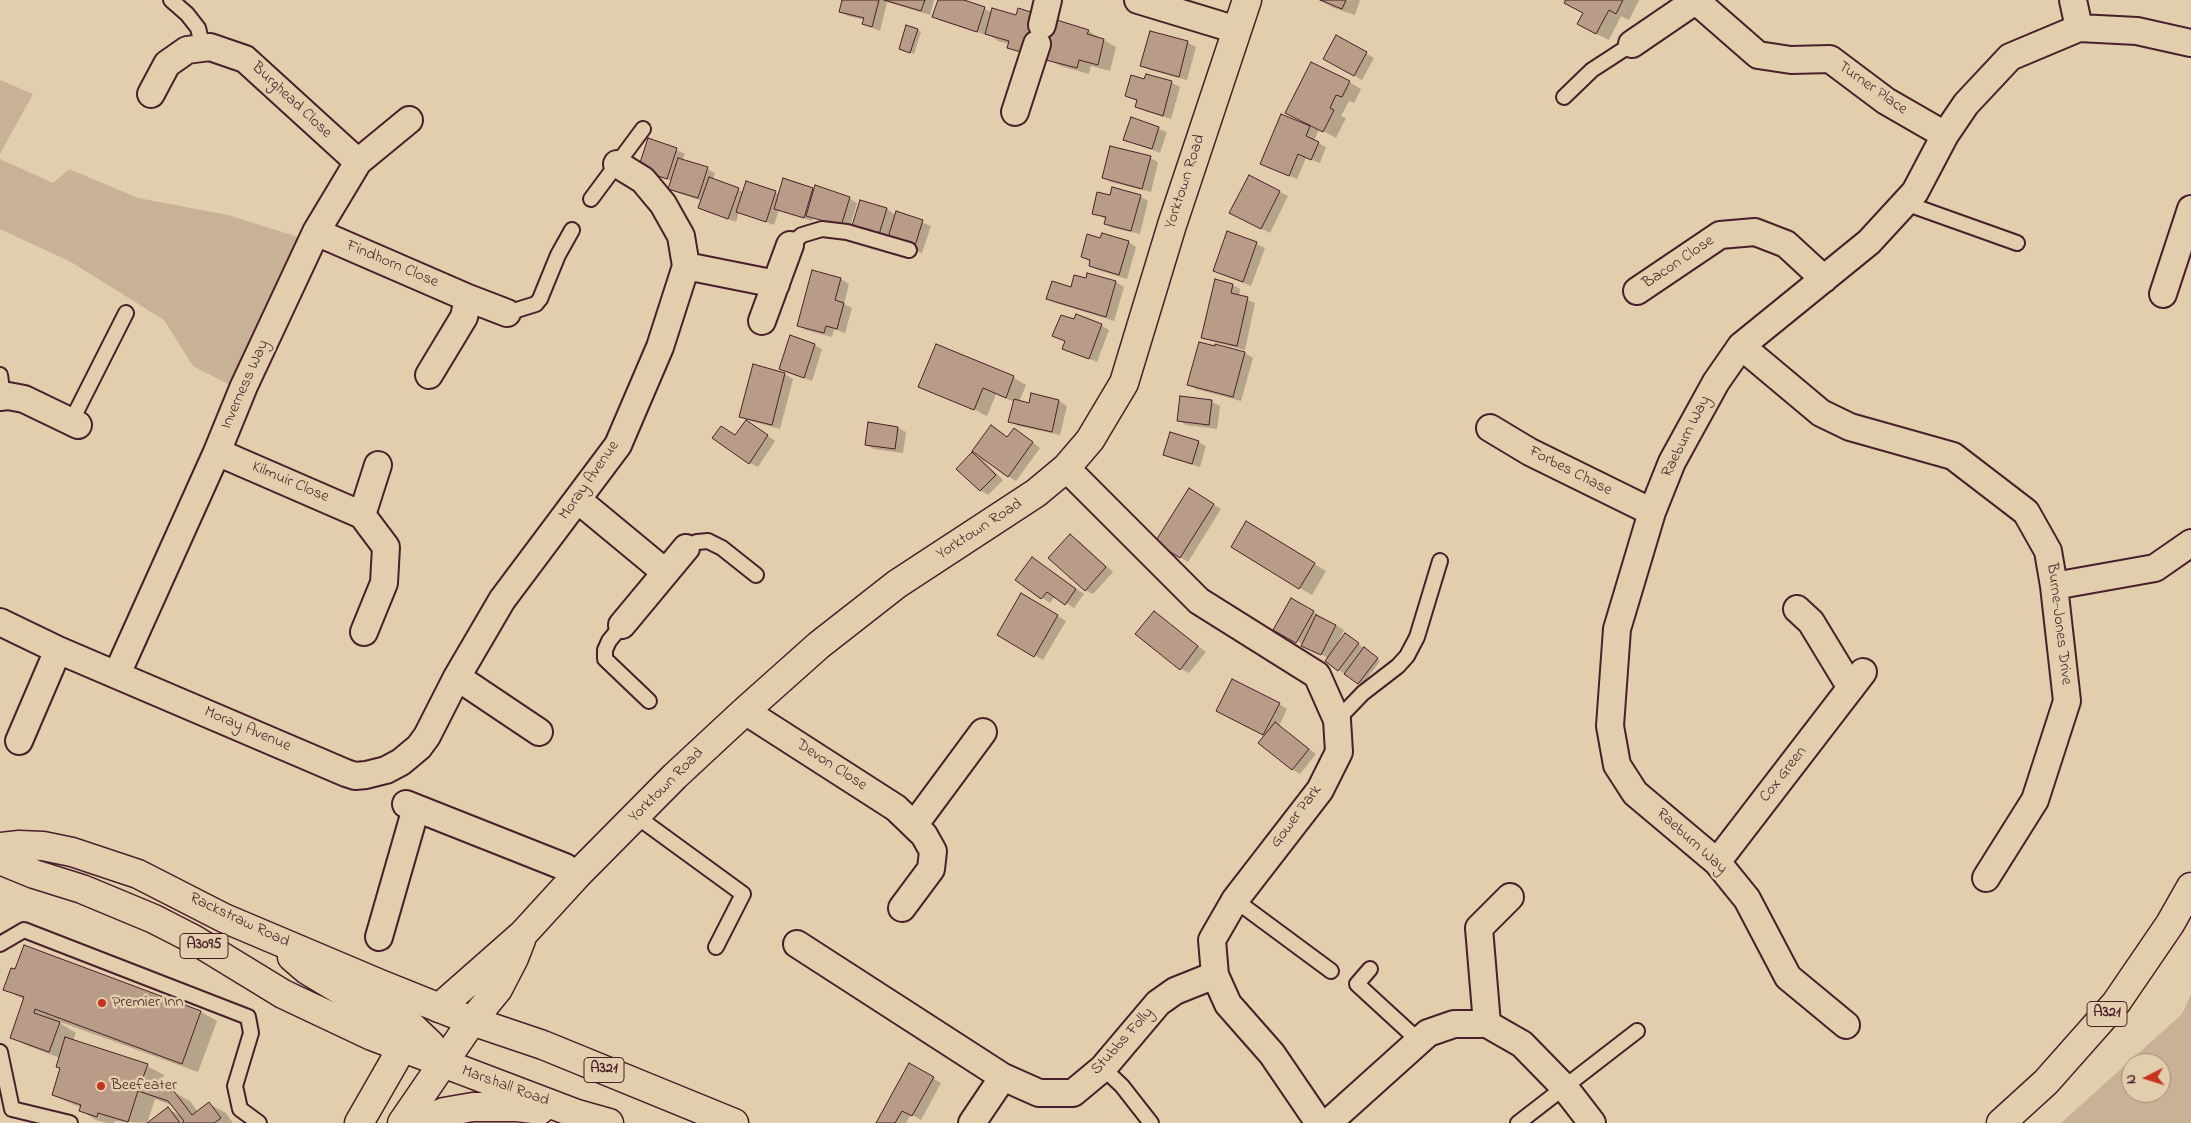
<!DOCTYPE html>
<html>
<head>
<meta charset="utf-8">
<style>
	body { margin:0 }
	#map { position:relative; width:2191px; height:1123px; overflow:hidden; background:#e2cdac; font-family:"Indie Flower",sans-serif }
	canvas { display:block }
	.north { position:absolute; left:2121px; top:1053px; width:50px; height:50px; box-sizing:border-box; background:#e2cdac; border:1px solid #a58778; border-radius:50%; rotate:265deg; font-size:14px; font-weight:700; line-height:20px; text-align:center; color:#4a1f2b }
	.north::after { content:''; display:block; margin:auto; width:18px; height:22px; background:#c8321e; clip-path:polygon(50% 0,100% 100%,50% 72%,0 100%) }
</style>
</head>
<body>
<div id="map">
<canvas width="2191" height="1123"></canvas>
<div class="north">N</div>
</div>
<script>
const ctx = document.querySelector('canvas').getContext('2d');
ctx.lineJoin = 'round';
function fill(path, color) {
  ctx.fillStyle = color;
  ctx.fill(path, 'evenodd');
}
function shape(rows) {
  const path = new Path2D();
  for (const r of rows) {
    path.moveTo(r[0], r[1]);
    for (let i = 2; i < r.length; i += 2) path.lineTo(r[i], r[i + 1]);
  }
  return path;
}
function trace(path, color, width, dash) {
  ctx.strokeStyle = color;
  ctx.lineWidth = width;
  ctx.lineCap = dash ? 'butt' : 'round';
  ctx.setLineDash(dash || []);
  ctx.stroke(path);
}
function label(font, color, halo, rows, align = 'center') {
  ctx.font = font + ' "Indie Flower",sans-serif';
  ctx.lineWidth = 5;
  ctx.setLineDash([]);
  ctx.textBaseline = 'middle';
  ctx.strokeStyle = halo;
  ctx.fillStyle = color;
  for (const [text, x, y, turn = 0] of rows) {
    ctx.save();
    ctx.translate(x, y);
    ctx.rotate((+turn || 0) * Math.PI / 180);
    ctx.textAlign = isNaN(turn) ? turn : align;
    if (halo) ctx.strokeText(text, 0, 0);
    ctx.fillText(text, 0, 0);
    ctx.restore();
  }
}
fill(shape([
	[0,80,33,94,0,154],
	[0,159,53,183,69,169,138,198,228,215,298,237,232,386,193,366,164,320,71,262,0,229],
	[2191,994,2191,1123,2061,1123,2182,1014],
	[2131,1063,2161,1063,2161,1093,2131,1093]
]), '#c9b197');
fill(shape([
	[843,0,934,0,930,15,887,2,880,31,863,24,865,20,848,16,840,11],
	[939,0,960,0,992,12,1057,23,1088,31,1116,47,1110,71,1091,66,1089,74,1060,66,1048,59,1050,50,1040,48,1021,54,1009,47,1010,44,998,41,986,33,986,35,942,21,934,17],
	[1360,0,1355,15,1334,8,1321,1],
	[1562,0,1639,0,1629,20,1621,16,1609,40,1591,31,1584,13],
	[918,30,921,32,914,54,900,49],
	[1151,32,1188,43,1196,47,1187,80,1150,70,1142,66],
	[1337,37,1374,58,1362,80,1325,59],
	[1146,75,1172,83,1180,87,1171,119,1145,111,1137,107,1138,101,1126,95,1145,81],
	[1349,82,1361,89,1354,103,1349,101,1341,116,1346,118,1336,138,1319,129,1314,141,1326,147,1320,163,1306,158,1297,179,1270,168,1308,126,1308,124,1299,120],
	[1132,119,1167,132,1160,153,1125,139],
	[649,140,677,150,685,154,682,161,707,169,715,173,713,180,743,192,775,192,780,195,812,189,849,198,857,203,849,230,813,218,812,221,779,210,774,225,739,212,736,222,707,212,699,207,702,201,678,193,670,189,672,181,647,173],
	[1150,158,1158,162,1151,192,1111,182,1103,177],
	[1249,176,1288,196,1270,233,1239,217],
	[1140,196,1148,201,1140,234,1113,228,1105,223,1106,219,1093,213,1111,197],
	[887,209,896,215,897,213,931,226,922,253,860,233],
	[1228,232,1265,248,1251,286,1214,271],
	[1101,239,1128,242,1136,247,1127,279,1098,270,1090,266,1091,262,1082,257],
	[813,271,841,279,849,284,844,304,852,308,845,333,834,329,832,337,806,330,798,325],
	[1088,274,1116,282,1124,287,1114,321,1056,303,1048,299,1086,280],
	[1232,285,1240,289,1239,296,1255,303,1245,350,1217,343,1216,346,1245,353,1253,358,1241,401,1196,389,1188,384,1216,348,1217,343,1203,337],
	[1074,321,1101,325,1109,330,1097,362,1063,348,1066,342,1054,336],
	[814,345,822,349,812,381,781,369],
	[936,346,1014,378,1026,385,1019,402,1030,404,1059,401,1067,406,1060,435,1018,426,1010,421,1014,402,996,394,987,416,980,413,980,412,931,391,931,393,920,386],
	[754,366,785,374,793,379,780,429,747,420,741,416],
	[1212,402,1220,406,1217,429,1186,425,1178,420],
	[869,424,898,428,906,432,903,453,874,449,866,445],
	[754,426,775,441,758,467,750,463,736,436],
	[999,431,1008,438,1022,434,1040,448,1016,481,1008,476],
	[1198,442,1206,446,1200,467,1173,459,1165,454],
	[973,454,981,458,1003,480,988,495,980,490],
	[1197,494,1221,509,1188,562,1180,557],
	[1259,529,1326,571,1312,595,1300,588],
	[1070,536,1078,540,1113,572,1093,594,1085,590],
	[1032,558,1084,594,1074,608,1055,596,1050,603,1017,580],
	[1021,595,1066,621,1043,660,999,634],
	[1292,599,1344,630,1337,644,1346,634,1380,661,1362,685,1339,670,1328,658,1275,629],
	[1154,612,1206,652,1189,673,1181,669],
	[1279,704,1287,709,1279,726,1316,754,1300,774,1292,769,1265,736,1225,715],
	[4,989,201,1012,217,1021,198,1072,55,1020,76,1033,73,1041,147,1066,164,1075,160,1087,173,1092,190,1101,198,1112,209,1104,226,1113,233,1123,149,1123,168,1109,183,1117,174,1106,155,1099,147,1123,115,1121,114,1123,107,1123,96,1120,80,1110,81,1108,53,1095,62,1069,60,1058,28,1046,11,1037,25,1000],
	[909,1065,941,1083,921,1120,911,1114,906,1123,877,1123]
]), '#0003');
const building = shape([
	[842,0,879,0,872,27,862,24,864,18,839,12,842,0],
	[884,0,925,0,921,11,884,0],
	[938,0,964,0,985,7,977,32,932,17,938,0],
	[1320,0,1346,0,1342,9,1320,0],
	[1566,0,1623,0,1616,14,1609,10,1596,34,1577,24,1583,13,1564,3,1566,0],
	[992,8,1016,15,1018,8,1089,30,1087,34,1104,39,1098,65,1079,60,1077,68,1046,60,1050,48,1027,42,1025,53,1007,48,1009,41,985,34,992,8],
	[906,25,918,29,910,53,899,49,906,25],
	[1150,31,1188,41,1179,77,1140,66,1150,31],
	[1336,35,1367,52,1354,76,1323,59,1336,35],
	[1311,62,1350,81,1342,97,1336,95,1330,108,1334,110,1323,132,1285,113,1311,62],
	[1146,74,1172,81,1163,116,1135,107,1137,100,1125,96,1131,75,1144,79,1146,74],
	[1281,114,1310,126,1306,136,1319,142,1311,160,1298,154,1289,176,1260,164,1281,114],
	[1131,117,1159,127,1152,149,1123,140,1131,117],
	[648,138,677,148,667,179,638,169,648,138],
	[1110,146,1151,156,1142,189,1102,178,1110,146],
	[678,158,708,167,698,198,668,189,678,158],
	[1249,175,1280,191,1261,229,1229,213,1249,175],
	[709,177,739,188,728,219,698,208,709,177],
	[783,178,813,188,804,218,774,209,783,178],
	[746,181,776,191,766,222,736,212,746,181],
	[815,185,850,197,841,226,806,216,815,185],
	[1112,187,1141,195,1131,231,1104,224,1106,217,1092,214,1097,192,1110,195,1112,187],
	[860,200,887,208,878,238,851,229,860,200],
	[896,211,923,220,914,249,887,241,896,211],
	[1227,231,1257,242,1243,282,1213,271,1227,231],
	[1102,233,1129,241,1119,275,1089,266,1090,260,1081,257,1087,234,1100,238,1102,233],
	[812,270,841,278,835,300,844,303,837,329,826,326,824,333,797,326,812,270],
	[1087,273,1116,281,1106,317,1046,299,1052,281,1071,287,1074,275,1086,278,1087,273],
	[1215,279,1233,284,1231,293,1248,297,1237,346,1201,338,1215,279],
	[1076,314,1102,324,1089,359,1062,349,1065,341,1052,336,1061,315,1074,319,1076,314],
	[790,335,815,344,804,378,779,369,790,335],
	[1199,342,1215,346,1215,344,1245,352,1233,397,1187,385,1199,342],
	[936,344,1014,376,1006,398,983,388,974,410,918,387,936,344],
	[753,364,785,373,772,425,739,417,753,364],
	[1031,393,1059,400,1052,432,1008,422,1014,399,1029,403,1031,393],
	[1180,396,1212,400,1209,425,1177,421,1180,396],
	[746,420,768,435,749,464,712,438,721,426,735,435,746,420],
	[868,422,898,427,895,449,865,445,868,422],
	[991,425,1007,437,1014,428,1033,442,1008,477,972,451,991,425],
	[1170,432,1199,441,1192,464,1163,455,1170,432],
	[972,452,996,475,980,491,956,469,972,452],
	[1189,488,1214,504,1180,558,1155,542,1189,488],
	[1246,521,1315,563,1299,589,1231,547,1246,521],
	[1070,534,1106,567,1085,591,1048,558,1070,534],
	[1032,557,1076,589,1065,605,1047,592,1041,599,1015,580,1032,557],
	[1021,593,1058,615,1034,657,997,635,1021,593],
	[1291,598,1314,611,1296,643,1273,630,1291,598],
	[1154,611,1198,646,1180,670,1135,634,1154,611],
	[1316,615,1336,625,1321,655,1301,646,1316,615],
	[1345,633,1359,643,1338,671,1325,661,1345,633],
	[1364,647,1378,658,1358,684,1344,674,1364,647],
	[1232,679,1280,703,1263,735,1216,711,1232,679],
	[1275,722,1309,749,1292,770,1258,743,1275,722],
	[24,945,201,1011,182,1064,35,1009,34,1013,60,1022,49,1052,10,1038,24,997,3,990,11,968,15,969,24,945],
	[65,1037,148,1064,142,1080,173,1090,192,1115,209,1102,221,1118,214,1123,182,1123,184,1121,168,1101,138,1091,128,1122,98,1113,97,1117,79,1111,81,1105,52,1095,60,1068,56,1067,65,1037],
	[909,1063,934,1077,912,1116,902,1111,895,1123,876,1123,909,1063],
	[168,1107,180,1123,147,1123,168,1107]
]);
fill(building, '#b89c88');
trace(building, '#4a1f2b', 1);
const service = shape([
	[171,0,187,14,198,28,203,48],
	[1564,97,1592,70,1632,44],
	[591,199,643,129],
	[1905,203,2017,243],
	[790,245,802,235,822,229,847,232,909,250],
	[507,313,536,304,540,299,558,255,572,230],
	[0,375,3,397],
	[71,422,126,313],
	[686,548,697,542,708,541,722,548,756,575],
	[622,625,609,641,605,650,605,659,649,701],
	[1337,720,1363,693,1398,666,1407,656,1417,637,1440,561],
	[636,816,743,894,716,947],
	[1235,900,1331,971],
	[0,944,24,930,248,1017,251,1033,235,1086,240,1109,259,1123],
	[1370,969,1357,984,1419,1041],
	[0,1052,12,1109,70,1123],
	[1103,1068,1122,1086,1151,1123],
	[1518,1123,1637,1031]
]);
const minor = shape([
	[1138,0,1237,30],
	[1695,0,1758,55,1791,60,1830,59,1886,101,1945,135],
	[2073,0,2079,28],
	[1042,25,1048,0],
	[1632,44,1695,1],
	[151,94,167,64,187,50,210,47,245,59,358,162],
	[1015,112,1037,44],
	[316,232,468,298,507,313],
	[686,266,776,284],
	[1637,291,1720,235,1755,232,1786,244,1824,279],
	[2163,294,2191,209],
	[762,321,790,245],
	[1741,346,1821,413,1850,427,1953,456,2026,512,2048,551,2054,586,2067,701,2035,800,1986,878],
	[429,375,464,317,468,298],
	[0,397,8,396,24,399,78,425],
	[1490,428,1530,452,1652,512],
	[217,452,362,515,386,547,384,583,364,632],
	[1066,468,1199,601,1317,675,1337,720,1339,752,1320,790,1235,900,1212,940,1215,975,1228,1004,1272,1054,1319,1123],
	[578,500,665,572],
	[362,515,378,465],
	[2054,586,2155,568,2191,543],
	[1797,609,1811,622,1851,688],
	[0,622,58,650,346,773,355,776,366,775,386,770,401,762,419,747,427,736,457,677,502,600,618,445,660,347,686,266,681,236,663,204,643,180,617,164],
	[622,625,686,548],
	[117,674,217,452,244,386,316,232,358,162,409,120],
	[457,677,539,732],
	[745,711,896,808,924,835,933,851,931,869,902,908],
	[19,741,58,650],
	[406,804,565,867,577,875],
	[915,824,983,732],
	[1717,862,1863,672],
	[379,937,416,808],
	[797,944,1003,1077,1039,1093,1073,1093,1103,1068,1158,1003,1175,991,1215,975],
	[1487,1024,1479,928,1510,897],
	[1846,1025,1788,977,1747,899,1717,862,1635,793,1617,765,1610,726,1617,629,1652,512,1672,462,1716,382,1741,346,1869,242,1915,192,1945,135,1966,104,2010,57,2079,28,2137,31,2191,43],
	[972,1123,1003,1077],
	[1328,1123,1428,1033,1454,1024,1487,1024,1522,1044,1565,1088,1592,1123]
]);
const tertiary = shape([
	[439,1008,523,934,577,875,675,776,745,711,819,645,897,584,1036,493,1066,468,1090,440,1124,383,1172,225,1247,0],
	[472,1021,498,989,514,958,521,940]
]);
const primary = shape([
	[0,847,19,845,43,846,72,852,138,874,224,918,380,984,472,1021,543,1045,734,1123],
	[0,860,34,874,82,889,154,919,193,939,283,994,372,1036,577,1114,609,1123],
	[292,957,307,970,342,991,407,1022,430,1044,442,1064],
	[359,1123,402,1048,414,1035],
	[402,1123,472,1021],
	[420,1123,444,1112,473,1107,517,1107,540,1110],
	[2001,1123,2046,1082,2116,1003,2170,924,2191,887]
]);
trace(service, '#4a1f2b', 18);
trace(minor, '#4a1f2b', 30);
trace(tertiary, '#4a1f2b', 31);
trace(primary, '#4a1f2b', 31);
trace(service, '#e2cdac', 14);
trace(minor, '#e2cdac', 26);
trace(tertiary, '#e2cdac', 28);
trace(primary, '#e2cdac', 28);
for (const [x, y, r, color] of [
	[102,1003,5,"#c8321e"],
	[101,1086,5,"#c8321e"]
]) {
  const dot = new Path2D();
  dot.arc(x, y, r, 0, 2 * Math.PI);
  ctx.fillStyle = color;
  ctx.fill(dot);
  trace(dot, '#e2cdac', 2);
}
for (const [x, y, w] of [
	[204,946,48],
	[2107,1014,40],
	[604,1070,40]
]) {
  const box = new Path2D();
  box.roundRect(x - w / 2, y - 12.5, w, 25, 4);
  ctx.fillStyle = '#e2cdac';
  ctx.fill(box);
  trace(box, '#4a1f2b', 1);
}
label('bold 15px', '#4a1f2b', null, [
	["A3095",204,946],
	["A321",2107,1014],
	["A321",604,1070]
]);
label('16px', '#4a1f2b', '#e2cdac', [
	["Turner Place",1872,89,35],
	["Burghead Close",291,101,43],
	["Yorktown Road",1186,182,-72],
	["Bacon Close",1679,263,-34],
	["Findhorn Close",392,265,23],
	["Inverness Way",246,385,-66],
	["Raeburn Way",1687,437,-63],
	["Forbes Chase",1570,472,27],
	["Moray Avenue",590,481,-55],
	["Kilmuir Close",290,483,23],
	["Yorktown Road",980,530,-33],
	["Burne-Jones Drive",2058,624,83],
	["Moray Avenue",247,730,23],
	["Devon Close",831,766,33],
	["Cox Green",1784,775,-52],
	["Yorktown Road",667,786,-45],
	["Gower Park",1297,817,-53],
	["Raeburn Way",1691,842,42],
	["Rackstraw Road",239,921,25],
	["Stubbs Folly",1123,1042,-48],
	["Marshall Road",505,1087,20]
]);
label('16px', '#4a1f2b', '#e2cdac', [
	["Premier Inn",112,1003],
	["Beefeater",111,1086]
], 'left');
</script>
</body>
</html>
